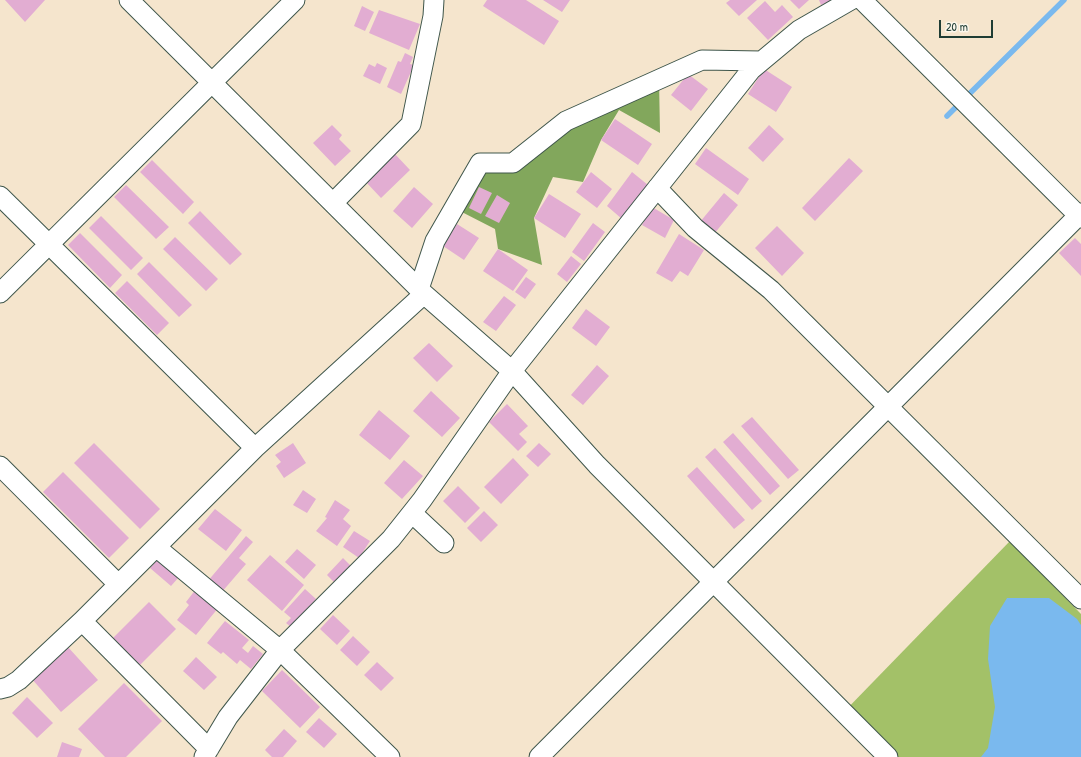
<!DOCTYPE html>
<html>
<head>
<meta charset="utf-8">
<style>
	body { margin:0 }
	#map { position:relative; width:1081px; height:757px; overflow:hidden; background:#f5e5cd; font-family:"Patrick Hand",sans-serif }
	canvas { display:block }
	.scale { position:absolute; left:939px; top:20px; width:54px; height:18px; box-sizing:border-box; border:2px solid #1f3d34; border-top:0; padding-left:5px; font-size:12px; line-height:14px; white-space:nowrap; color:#1f3d34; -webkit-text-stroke:3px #fbf7ec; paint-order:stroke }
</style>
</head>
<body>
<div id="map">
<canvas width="1081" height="757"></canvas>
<div class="scale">20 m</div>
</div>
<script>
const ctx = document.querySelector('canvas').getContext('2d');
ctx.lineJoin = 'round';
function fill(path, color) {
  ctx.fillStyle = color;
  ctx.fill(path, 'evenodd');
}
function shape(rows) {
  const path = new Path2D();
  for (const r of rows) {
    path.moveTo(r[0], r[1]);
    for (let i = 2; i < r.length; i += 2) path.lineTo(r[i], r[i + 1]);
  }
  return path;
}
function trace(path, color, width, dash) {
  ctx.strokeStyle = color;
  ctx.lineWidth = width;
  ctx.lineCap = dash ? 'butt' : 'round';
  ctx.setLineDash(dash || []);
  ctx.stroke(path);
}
fill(shape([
	[1010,541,1081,614,1081,757,884,757,839,717]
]), '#a3c168');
fill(shape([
	[659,79,660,133,619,110,601,140,583,182,553,177,534,218,542,265,498,249,495,229,454,208,480,163,513,163]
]), '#82a75c');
fill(shape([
	[1007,598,1049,598,1077,619,1081,625,1081,757,981,757,988,748,995,707,988,659,990,626]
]), '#7ab9ee');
trace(shape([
	[947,116,1064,0]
]), '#7ab9ee', 5.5);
fill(shape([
	[5,0,45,0,25,22],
	[487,0,526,0,559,21,544,45,483,6],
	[543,0,570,0,562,12],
	[730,0,757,0,739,16,726,3],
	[790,0,809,0,799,9],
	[819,0,832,0,821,5],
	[765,1,775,12,782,5,793,17,768,40,747,18],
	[362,6,374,12,365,31,354,26],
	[379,10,420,24,409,50,369,33],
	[405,53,413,57,410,64,414,65,401,94,387,87,398,61,401,62],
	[377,63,387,68,380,84,363,76,369,64,375,67],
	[764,69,792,87,776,112,748,94],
	[688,74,708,89,691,111,671,95],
	[615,119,652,144,638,165,601,140],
	[332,125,342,135,339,139,351,151,335,166,313,143],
	[769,125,784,139,763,162,748,148],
	[706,148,749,179,738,195,695,164],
	[394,153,410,170,381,198,365,181],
	[849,158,863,171,815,221,802,208],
	[152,160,194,202,183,214,140,172],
	[591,172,612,189,597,208,576,192],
	[632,172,648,185,622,219,607,206],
	[126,185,169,227,156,239,114,197],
	[414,187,433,204,412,228,393,211],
	[479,187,492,193,481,214,469,208],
	[724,193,738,205,709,240,695,228],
	[549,194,581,214,565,238,534,218],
	[497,195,510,203,499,223,485,216],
	[652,207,674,220,665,238,642,225],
	[200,211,242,254,230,265,188,223],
	[101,216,143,258,131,270,89,228],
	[593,223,605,232,584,261,572,252],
	[457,224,479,238,464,260,443,246],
	[777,226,804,253,782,276,755,248],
	[80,233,122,275,110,288,68,245],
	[679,234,704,250,688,276,680,271,672,282,656,273],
	[175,237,218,279,206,291,163,249],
	[1075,238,1081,244,1081,276,1059,253],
	[498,249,528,270,513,291,483,271],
	[571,256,581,264,567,282,557,274],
	[149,262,192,305,179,317,137,274],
	[526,277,536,284,525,299,515,292],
	[127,281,169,323,157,335,115,293],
	[504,296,516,305,496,331,483,322],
	[586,309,610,327,596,346,572,328],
	[429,343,453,366,437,382,413,358],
	[597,365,609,376,583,405,571,395],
	[431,391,460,418,442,437,413,411],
	[507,404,528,426,519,434,527,442,518,451,489,422],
	[379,410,410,436,390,460,359,435],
	[752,417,799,470,788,479,741,426],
	[733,433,780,486,770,495,723,442],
	[94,443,160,509,140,529,74,463],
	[293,443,306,463,284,478,276,466,281,462,275,455],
	[539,443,551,454,538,467,526,456],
	[715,448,762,501,752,510,705,457],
	[513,458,529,475,501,504,484,487],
	[404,460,423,476,402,499,384,483],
	[697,467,745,520,734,529,687,476],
	[63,472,129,538,109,558,43,492],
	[458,486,480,508,465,523,443,501],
	[303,490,316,499,307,513,293,505],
	[335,500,350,510,343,519,351,526,337,546,316,531,327,518,325,517],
	[215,509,242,530,226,551,198,529],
	[484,511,498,525,481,542,467,528],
	[354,531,370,541,359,558,343,547],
	[246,536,253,542,239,558,246,564,221,593,207,582],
	[297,549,316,565,304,579,285,562],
	[270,555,304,585,282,611,247,580],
	[343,558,353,568,337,585,327,575],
	[158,559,179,577,171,586,150,568],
	[196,589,219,607,196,635,177,620,189,605,186,602],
	[305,589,316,599,291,627,286,623,291,618,284,612],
	[149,602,176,629,140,665,113,638],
	[333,615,350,631,337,645,320,629],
	[225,621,249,640,242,648,248,653,253,646,263,654,251,669,240,660,237,664,223,652,221,654,207,643],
	[353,636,370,652,357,666,340,650],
	[67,646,98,680,61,712,31,678],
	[196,657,217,677,204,690,183,671],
	[377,662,394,678,381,691,364,675],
	[282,670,320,707,300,728,262,691],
	[124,683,162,721,126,757,105,757,78,729],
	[27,697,53,723,37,738,12,713],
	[319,718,337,734,324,748,306,732],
	[284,729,297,741,283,757,272,757,265,750],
	[62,742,82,749,79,757,57,757]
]), '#e2add2');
const minor = shape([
	[129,0,424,294,512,371,597,465,888,757],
	[862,0,1081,218],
	[657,188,695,228,771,290,1081,599],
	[0,196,255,448],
	[333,203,411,124,433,16,434,0],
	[419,289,435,241,480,163,513,163,566,121,702,60,761,61],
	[0,293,295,0],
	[0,466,118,584],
	[412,513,444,543],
	[156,547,280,650,390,757],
	[0,689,8,687,19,680,82,621],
	[209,749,82,621,255,448,424,294],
	[204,757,228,717,280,650,391,539,422,500,512,371,751,70,799,30,851,0],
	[539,757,1081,213]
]);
trace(minor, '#3f564b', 21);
trace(minor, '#fff', 19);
</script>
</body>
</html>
